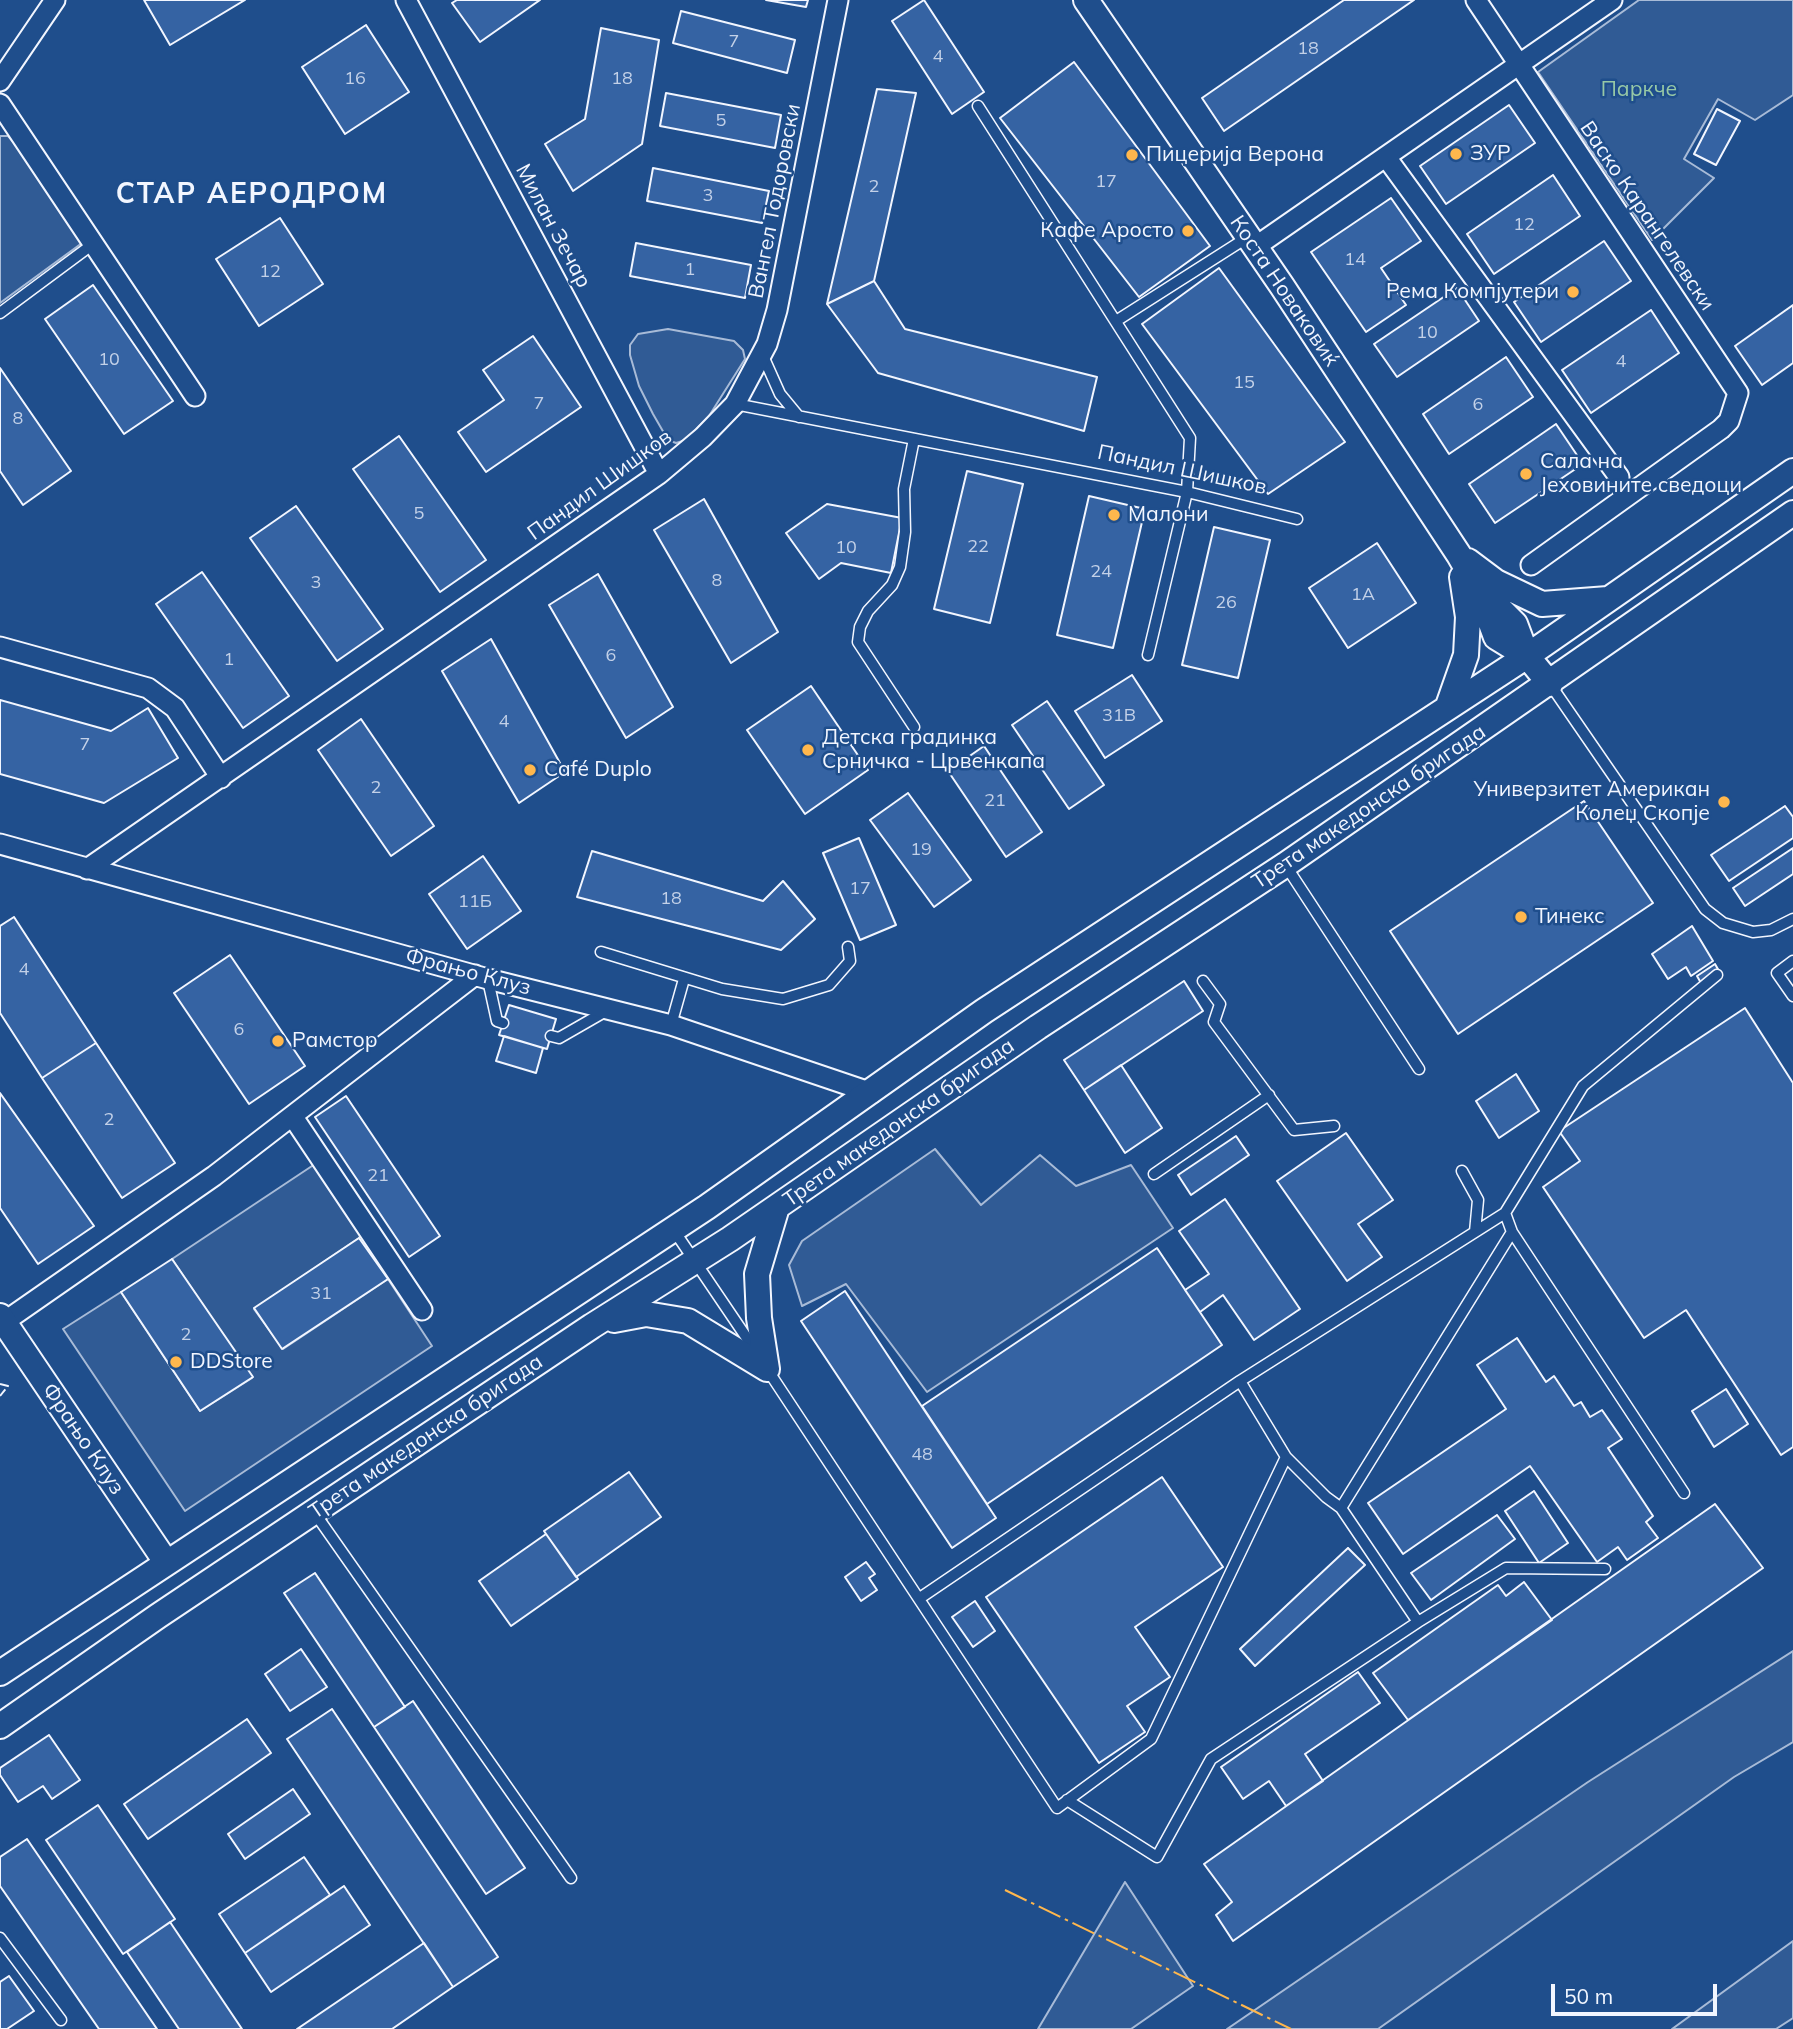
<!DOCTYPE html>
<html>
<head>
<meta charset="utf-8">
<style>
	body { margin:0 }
	#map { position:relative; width:1793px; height:2029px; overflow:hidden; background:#1f4e8c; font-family:Mulish,sans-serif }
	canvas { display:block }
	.scale { position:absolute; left:1551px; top:1984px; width:166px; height:32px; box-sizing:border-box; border:4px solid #f2f6ff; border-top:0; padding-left:9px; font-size:21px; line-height:24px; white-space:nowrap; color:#f2f6ff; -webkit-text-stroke:5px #1f4e8c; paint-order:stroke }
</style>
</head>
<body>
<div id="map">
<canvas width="1793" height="2029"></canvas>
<div class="scale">50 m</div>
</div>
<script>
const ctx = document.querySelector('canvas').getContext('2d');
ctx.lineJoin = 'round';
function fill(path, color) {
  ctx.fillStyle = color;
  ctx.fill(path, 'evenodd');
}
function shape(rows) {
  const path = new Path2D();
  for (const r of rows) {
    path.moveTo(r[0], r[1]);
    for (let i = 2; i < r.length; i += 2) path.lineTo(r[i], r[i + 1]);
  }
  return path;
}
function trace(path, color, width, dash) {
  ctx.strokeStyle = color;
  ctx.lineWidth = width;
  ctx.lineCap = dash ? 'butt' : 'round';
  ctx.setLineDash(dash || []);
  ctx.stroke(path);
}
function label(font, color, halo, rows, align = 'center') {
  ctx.font = font + ' Mulish,sans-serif';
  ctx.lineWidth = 5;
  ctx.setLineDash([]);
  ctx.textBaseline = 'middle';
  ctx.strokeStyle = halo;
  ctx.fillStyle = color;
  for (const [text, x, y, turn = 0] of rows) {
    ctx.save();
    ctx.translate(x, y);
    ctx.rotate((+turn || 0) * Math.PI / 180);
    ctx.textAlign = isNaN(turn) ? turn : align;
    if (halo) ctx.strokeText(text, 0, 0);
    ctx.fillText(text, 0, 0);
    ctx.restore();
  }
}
const green = shape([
	[1639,0,1793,0,1793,95,1755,120,1718,99,1684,159,1714,178,1652,240,1538,72,1639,0],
	[0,136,8,136,18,147,82,243,0,303,0,136],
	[668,329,734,341,743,350,745,359,709,416,686,440,676,443,668,440,653,414,639,386,630,355,630,345,638,334,668,329],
	[935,1149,981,1205,1040,1155,1076,1186,1131,1165,1173,1228,927,1392,846,1284,802,1306,789,1265,802,1241,935,1149],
	[315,1164,362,1233,359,1238,254,1309,283,1349,388,1279,432,1346,185,1511,63,1329,121,1292,200,1411,252,1378,172,1259,315,1164],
	[1793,1651,1793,1742,1734,1777,1378,2029,1227,2029,1588,1782,1793,1651],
	[1125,1882,1193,1986,1131,2029,1038,2029,1125,1882],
	[1793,1941,1793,2018,1776,2029,1672,2029,1793,1941]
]);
fill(green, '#305b95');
trace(green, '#a8bbd7', 2);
const building = shape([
	[144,0,245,0,170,45,144,0],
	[457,0,540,0,480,42,452,3,457,0],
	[766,0,808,0,806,7,766,0],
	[924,0,984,92,952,114,892,21,924,0],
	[1344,0,1414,0,1224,131,1202,98,1344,0],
	[681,11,795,40,787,73,673,43,681,11],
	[366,25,409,92,345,134,302,67,366,25],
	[601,28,659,40,642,144,573,191,545,144,585,119,601,28],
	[1074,62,1210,246,1139,297,1000,118,1074,62],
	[877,89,916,93,874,281,827,304,877,89],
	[666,93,781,115,775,148,660,126,666,93],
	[1509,105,1535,143,1446,204,1420,166,1509,105],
	[1717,109,1740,121,1716,165,1694,154,1717,109],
	[653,168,769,191,762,223,647,201,653,168],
	[1553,175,1580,216,1494,274,1467,234,1553,175],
	[1391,198,1421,241,1381,268,1406,305,1366,332,1311,252,1391,198],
	[280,218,323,284,259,326,216,259,280,218],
	[1604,241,1631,281,1541,342,1514,302,1604,241],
	[636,243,751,265,745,298,630,276,636,243],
	[1219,268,1345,442,1268,494,1142,324,1219,268],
	[874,281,905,329,1097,377,1084,431,878,373,827,304,874,281],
	[93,285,173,401,124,434,45,319,93,285],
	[1457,288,1479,321,1397,377,1374,344,1457,288],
	[1793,305,1793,363,1762,385,1735,346,1793,305],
	[1651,310,1679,353,1591,413,1562,370,1651,310],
	[533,336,581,407,486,472,458,432,504,400,483,370,533,336],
	[1506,357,1533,397,1449,454,1423,414,1506,357],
	[0,368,71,471,23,505,0,471,0,368],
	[1556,424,1583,464,1495,523,1469,484,1556,424],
	[399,436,486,560,440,592,353,469,399,436],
	[967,471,1023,484,990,623,934,609,967,471],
	[1089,496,1145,509,1113,648,1057,635,1089,496],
	[704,499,778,632,731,663,654,530,704,499],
	[827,504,902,518,891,573,841,563,819,579,786,533,827,504],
	[296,506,383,629,337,661,250,538,296,506],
	[1214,527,1270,540,1238,678,1182,665,1214,527],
	[1377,543,1416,603,1348,648,1309,588,1377,543],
	[202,572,289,696,243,728,156,604,202,572],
	[598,574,673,707,626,738,549,605,598,574],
	[491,639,565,772,519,803,442,671,491,639],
	[1132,675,1162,721,1105,758,1075,711,1132,675],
	[811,686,868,770,805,814,747,730,811,686],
	[0,700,111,731,148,708,178,758,104,803,0,774,0,700],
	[1047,701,1104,785,1069,809,1012,725,1047,701],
	[361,719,434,826,391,856,318,750,361,719],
	[984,746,1042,832,1006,857,948,771,984,746],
	[908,793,971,880,934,907,870,820,908,793],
	[1584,801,1653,903,1458,1034,1390,931,1584,801],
	[1785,806,1793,817,1793,838,1729,881,1711,855,1785,806],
	[859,838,896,925,860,940,823,853,859,838],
	[1793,848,1793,874,1745,906,1733,888,1793,848],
	[592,851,763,901,783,881,815,919,781,950,577,897,592,851],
	[483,856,521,911,467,949,429,894,483,856],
	[14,917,96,1043,42,1078,0,1013,0,926,14,917],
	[1692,926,1713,961,1691,976,1686,967,1668,979,1652,954,1692,926],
	[230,955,305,1066,249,1104,174,993,230,955],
	[1715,964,1719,971,1701,983,1697,976,1715,964],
	[1184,981,1203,1011,1084,1090,1064,1060,1184,981],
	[509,1005,556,1019,547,1049,499,1035,509,1005],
	[1745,1008,1793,1083,1793,1447,1781,1455,1686,1310,1644,1338,1543,1187,1580,1161,1559,1131,1745,1008],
	[504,1036,543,1048,536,1073,496,1061,504,1036],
	[96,1043,175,1163,122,1198,42,1078,96,1043],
	[1121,1065,1162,1128,1125,1153,1084,1090,1121,1065],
	[1516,1074,1539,1111,1499,1138,1476,1101,1516,1074],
	[0,1093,94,1226,38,1264,0,1208,0,1093],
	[346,1096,440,1236,409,1257,315,1117,346,1096],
	[1346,1133,1393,1200,1358,1224,1382,1257,1347,1281,1277,1181,1346,1133],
	[1236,1136,1249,1155,1191,1195,1178,1175,1236,1136],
	[1225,1199,1300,1309,1254,1340,1223,1295,1200,1312,1185,1290,1209,1274,1179,1231,1225,1199],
	[359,1238,388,1279,282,1349,254,1308,359,1238],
	[1157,1248,1222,1345,987,1504,922,1406,1157,1248],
	[172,1259,253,1377,200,1411,121,1292,172,1259],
	[845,1291,996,1518,952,1548,801,1321,845,1291],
	[1517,1338,1546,1382,1554,1376,1574,1406,1581,1402,1590,1417,1602,1410,1622,1439,1608,1448,1653,1516,1646,1522,1658,1538,1627,1560,1618,1547,1597,1562,1530,1466,1403,1554,1368,1503,1506,1409,1477,1365,1517,1338],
	[1726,1389,1748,1424,1714,1447,1692,1411,1726,1389],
	[629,1472,661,1517,576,1577,544,1531,629,1472],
	[1162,1477,1223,1567,1135,1627,1170,1677,1127,1706,1145,1732,1099,1763,986,1597,1162,1477],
	[1534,1491,1568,1543,1539,1563,1505,1511,1534,1491],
	[1715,1504,1763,1568,1233,1941,1216,1915,1232,1902,1204,1864,1715,1504],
	[1497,1515,1515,1539,1431,1600,1411,1573,1497,1515],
	[546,1534,578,1579,511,1626,479,1581,546,1534],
	[1348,1548,1365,1565,1255,1666,1240,1649,1348,1548],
	[866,1562,875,1574,869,1578,877,1590,861,1601,845,1577,866,1562],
	[315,1573,405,1707,374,1727,284,1593,315,1573],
	[1524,1582,1552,1620,1408,1720,1373,1673,1498,1585,1506,1596,1524,1582],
	[975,1601,995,1631,973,1647,952,1617,975,1601],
	[301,1649,327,1687,290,1711,265,1674,301,1649],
	[1358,1672,1380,1703,1305,1754,1323,1781,1286,1806,1269,1781,1243,1799,1221,1767,1358,1672],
	[413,1701,525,1868,486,1894,374,1727,413,1701],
	[332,1709,498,1957,453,1987,287,1739,332,1709],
	[247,1719,271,1753,148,1839,124,1804,247,1719],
	[49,1735,80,1780,52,1799,43,1786,18,1802,0,1775,0,1768,49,1735],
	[293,1789,310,1814,245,1859,228,1834,293,1789],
	[98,1805,175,1919,123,1954,46,1840,98,1805],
	[27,1839,157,2029,99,2029,0,1886,0,1857,27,1839],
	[304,1857,330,1895,245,1953,219,1914,304,1857],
	[344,1886,370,1925,271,1992,245,1953,344,1886],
	[170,1922,242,2029,179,2029,127,1952,170,1922],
	[424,1943,453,1987,392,2029,297,2029,424,1943],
	[9,1976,34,2011,7,2029,0,2029,0,1982,9,1976]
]);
fill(building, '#3563a3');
trace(building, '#f2f6ff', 2);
const service = shape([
	[978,106,1190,438,1187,492,1148,655],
	[0,313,93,244],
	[1116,321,1248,237],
	[763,356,780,394,799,417],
	[735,404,1187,492,1297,519],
	[1550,684,1705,909,1723,923,1753,932,1771,930,1793,919],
	[914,727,858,642,860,627,868,611,892,585,900,567,905,532,904,489,914,439],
	[1286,866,1419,1069],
	[601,952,722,989,783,999,829,985,850,961,848,947],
	[1793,961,1777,973,1793,996],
	[488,980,497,1021,503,1023],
	[1203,981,1220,1004,1214,1022,1294,1130,1334,1126],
	[671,1025,684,979],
	[551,1036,559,1038,606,1011],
	[1462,1171,1478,1200,1475,1232],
	[1154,1174,1269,1095],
	[1505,1213,1512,1232,1684,1493],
	[673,1229,757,1353],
	[767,1369,1057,1808,1151,1739,1286,1457],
	[1341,1508,1512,1232],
	[314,1512,571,1878],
	[920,1598,1240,1381,1505,1213,1583,1086,1717,975],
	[1418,1622,1506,1568,1605,1569],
	[1067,1800,1157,1857,1211,1759,1418,1622,1341,1508,1326,1497,1286,1457,1240,1381],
	[0,1938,61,2020]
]);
const minor = shape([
	[406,0,659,474],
	[1476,0,1738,393,1729,421,1721,429,1531,565],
	[0,81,55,0],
	[0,104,195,396],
	[1386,157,1619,477],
	[1255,247,1612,0],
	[0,647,148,688,175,708,221,778],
	[0,844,488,979,671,1025,872,1093],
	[87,869,659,474,703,437,735,404,767,344,777,310,838,0],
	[293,1117,422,1310],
	[4,1322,214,1176,475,975]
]);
const tertiary = shape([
	[1086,0,1282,286,1459,555,1477,586,1496,637,1527,656],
	[1468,561,1496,582,1542,604,1608,599],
	[1483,592,1515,624,1527,656,1550,684],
	[1448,706,1466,655,1468,617,1462,577],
	[0,1316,166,1562],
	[614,1320,646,1314,688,1321,767,1369],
	[767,1369,759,1318,757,1274,777,1207],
	[0,1673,707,1207,984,1011,1527,656,1793,471],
	[0,1726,158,1616,592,1326,730,1239,1038,1027,1285,865,1793,513]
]);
trace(service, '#f2f6ff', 13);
trace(minor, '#f2f6ff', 23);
trace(tertiary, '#f2f6ff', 28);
trace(service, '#1f4e8c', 10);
trace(minor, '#1f4e8c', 19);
trace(tertiary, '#1f4e8c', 24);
trace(shape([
	[0,1384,8,1386,0,1396]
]), '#f2f6ff', 2, [9, 3.5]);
trace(shape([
	[1005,1890,1291,2029]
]), '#ffb74d', 2, [24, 5, 3.5, 5]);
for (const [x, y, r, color] of [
	[1456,154,7,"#ffb74d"],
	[1132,155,7,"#ffb74d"],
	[1188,231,7,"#ffb74d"],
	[1573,292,7,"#ffb74d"],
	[1526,474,7,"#ffb74d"],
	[1114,515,7,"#ffb74d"],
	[808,750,7,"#ffb74d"],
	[530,770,7,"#ffb74d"],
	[1724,802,7,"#ffb74d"],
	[1521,917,7,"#ffb74d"],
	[278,1041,7,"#ffb74d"],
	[176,1362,7,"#ffb74d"]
]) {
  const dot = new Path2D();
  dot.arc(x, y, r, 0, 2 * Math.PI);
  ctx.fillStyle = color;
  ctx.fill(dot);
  trace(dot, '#1f4e8c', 2.5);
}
label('18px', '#c3d1e8', null, [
	["7",734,42],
	["18",1308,49],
	["4",938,57],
	["16",355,79],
	["18",622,79],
	["5",721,121],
	["17",1106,182],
	["2",874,187],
	["3",708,196],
	["12",1524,225],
	["14",1355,260],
	["1",690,270],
	["12",270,272],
	["10",1427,333],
	["10",109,360],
	["4",1621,362],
	["15",1244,383],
	["7",539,404],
	["6",1478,405],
	["8",18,419],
	["5",419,514],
	["22",978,547],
	["10",846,548],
	["24",1101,572],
	["8",717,581],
	["3",316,583],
	["1А",1363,595],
	["26",1226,603],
	["6",611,656],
	["1",229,660],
	["31B",1119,716],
	["4",504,722],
	["7",85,745],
	["2",376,788],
	["21",995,801],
	["19",921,850],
	["17",860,889],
	["18",671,899],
	["11Б",475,902],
	["4",24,970],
	["6",239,1030],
	["2",109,1120],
	["21",378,1176],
	["31",321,1294],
	["2",186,1335],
	["48",922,1455]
]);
label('21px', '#97c8a6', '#1f4e8c', [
	["Паркче",1639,90]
]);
label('21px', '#f2f6ff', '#1f4e8c', [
	["ЗУР",1470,154],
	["Пицерија Верона",1146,155],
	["Кафе Аросто",1174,231,"right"],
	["Рема Компјутери",1559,292,"right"],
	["Сала на",1540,462],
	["Јеховините сведоци",1540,486],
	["Малони",1128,515],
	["Детска градинка",822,738],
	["Срничка - Црвенкапа",822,762],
	["Café Duplo",544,770],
	["Универзитет Американ",1710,790,"right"],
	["Колеџ Скопје",1710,814,"right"],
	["Тинекс",1535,917],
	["Рамстор",292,1041],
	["DDStore",190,1362]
], 'left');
label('21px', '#f2f6ff', '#1f4e8c', [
	["Вангел Тодоровски",775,201,-79],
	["Васко Карангелевски",1647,216,56],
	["Милан Зечар",553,226,62],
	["Коста Новаковиќ",1284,291,56],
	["Пандил Шишков",1182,470,12],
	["Пандил Шишков",600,485,-36],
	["Трета македонска бригада",1369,807,-34],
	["Фрањо Клуз",468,972,15],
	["Трета македонска бригада",899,1123,-35],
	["Трета македонска бригада",426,1437,-34],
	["Фрањо Клуз",83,1439,56]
]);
ctx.letterSpacing = '2px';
label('bold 28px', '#f2f6ff', '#1f4e8c', [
	["СТАР АЕРОДРОМ",252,195]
]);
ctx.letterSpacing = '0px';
</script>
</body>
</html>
